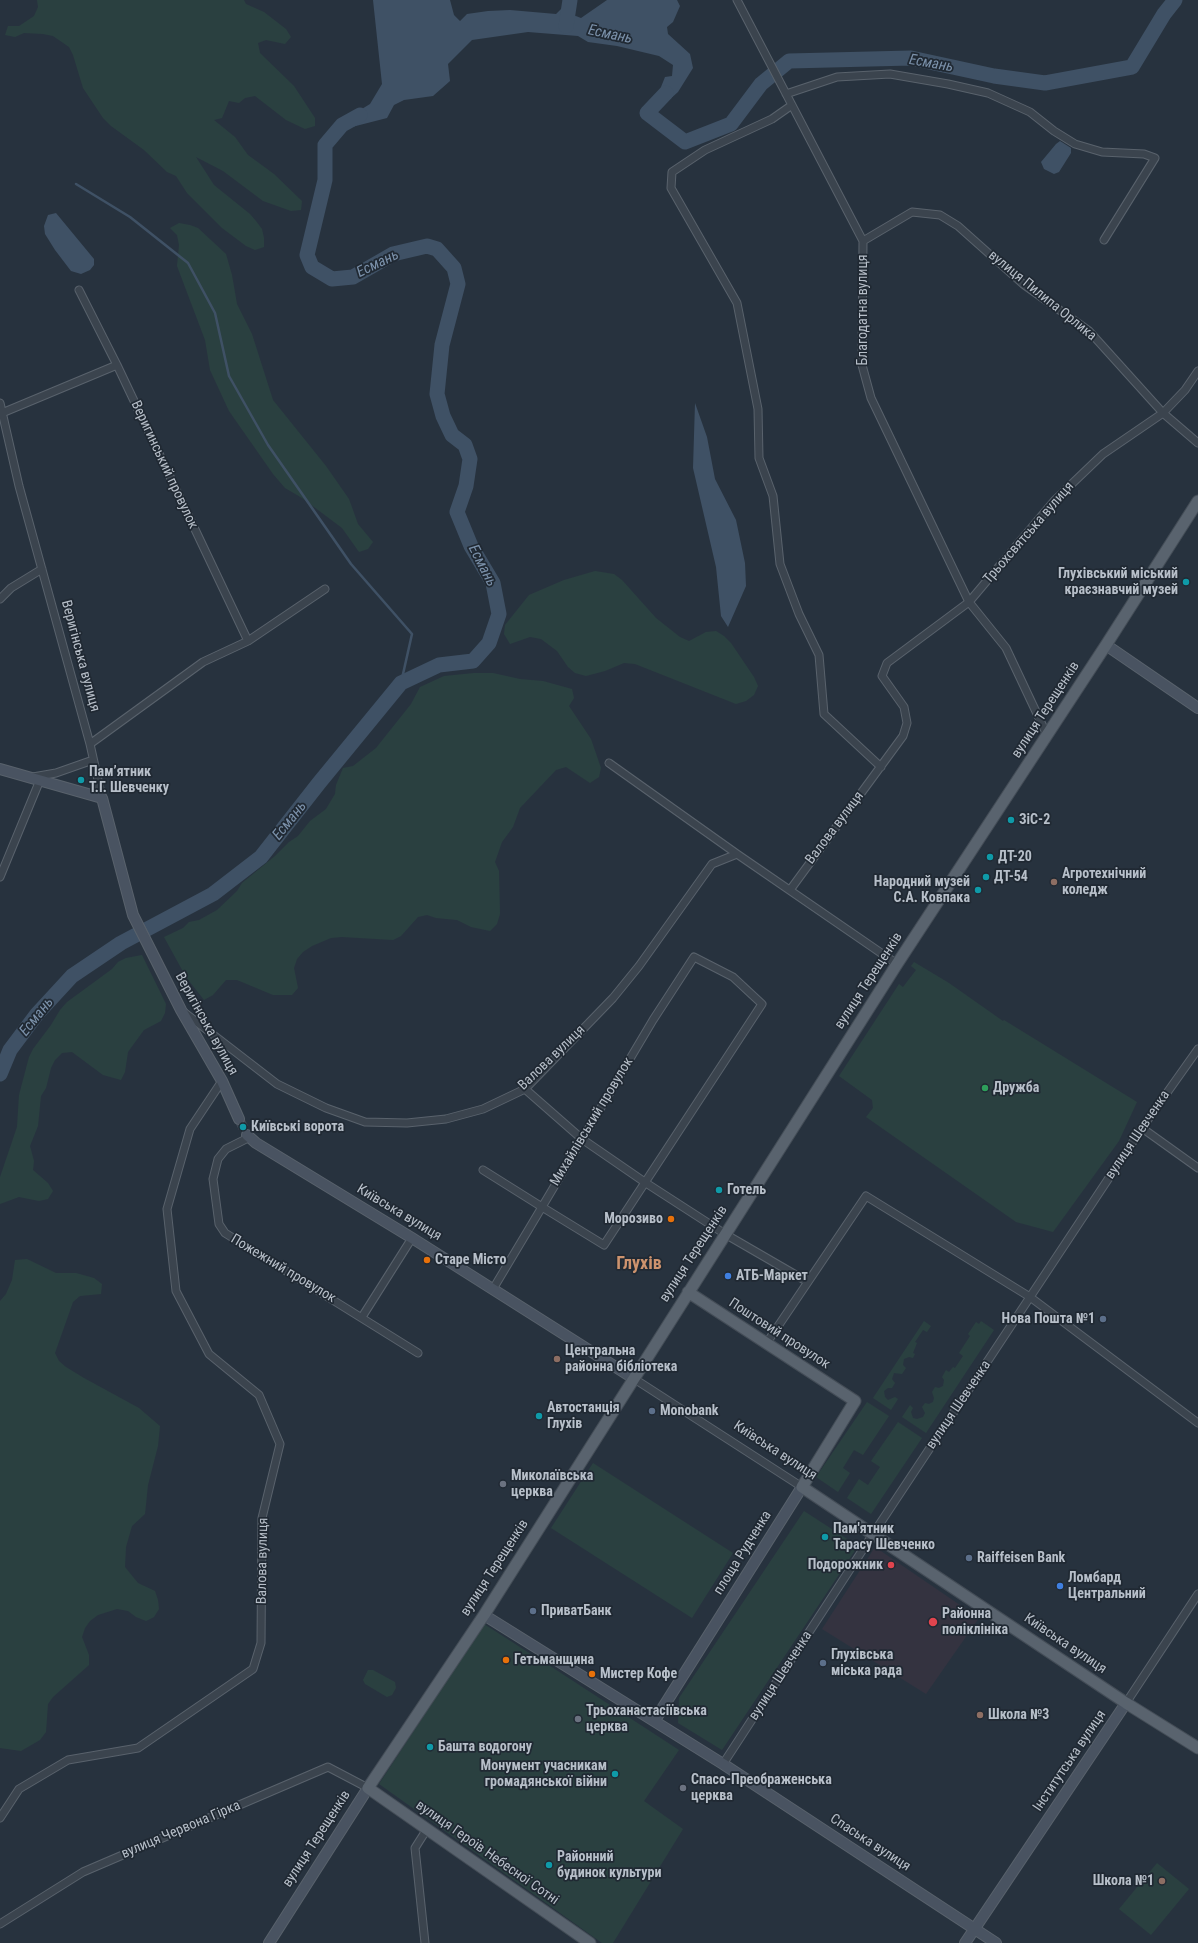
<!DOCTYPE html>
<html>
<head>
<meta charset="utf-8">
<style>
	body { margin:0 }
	canvas { display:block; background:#27323e }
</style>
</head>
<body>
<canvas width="1198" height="1943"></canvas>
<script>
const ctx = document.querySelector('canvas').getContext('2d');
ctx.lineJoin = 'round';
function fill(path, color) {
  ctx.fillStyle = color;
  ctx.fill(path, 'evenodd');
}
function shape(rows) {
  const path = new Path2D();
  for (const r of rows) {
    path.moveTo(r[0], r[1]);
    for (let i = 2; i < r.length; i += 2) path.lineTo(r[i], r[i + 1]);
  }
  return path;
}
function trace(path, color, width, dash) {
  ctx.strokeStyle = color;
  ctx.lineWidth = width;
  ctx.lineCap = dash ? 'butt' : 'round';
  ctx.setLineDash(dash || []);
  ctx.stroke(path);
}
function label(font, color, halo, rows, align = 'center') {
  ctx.font = font + ' "Roboto Condensed",sans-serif';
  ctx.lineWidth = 3.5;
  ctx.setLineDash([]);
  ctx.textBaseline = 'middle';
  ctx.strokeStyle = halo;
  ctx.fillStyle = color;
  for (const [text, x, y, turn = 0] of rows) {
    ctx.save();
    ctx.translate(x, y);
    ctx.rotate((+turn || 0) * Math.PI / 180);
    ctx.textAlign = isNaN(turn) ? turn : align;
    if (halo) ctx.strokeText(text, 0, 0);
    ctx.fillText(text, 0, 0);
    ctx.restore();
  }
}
fill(shape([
	[875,1547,979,1618,926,1694,822,1629]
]), '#343340');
fill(shape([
	[37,0,244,0,246,4,264,12,286,29,291,37,285,44,266,40,258,43,260,53,294,86,315,118,315,126,305,129,286,120,255,96,245,98,239,103,229,101,222,118,214,120,235,137,248,155,274,174,302,201,301,210,291,211,263,201,223,171,196,157,214,185,250,214,256,221,262,229,264,238,264,247,255,250,246,246,222,228,187,193,176,176,167,172,144,150,111,126,103,118,83,88,73,55,69,47,53,36,43,34,24,33,15,37,5,35,8,26,19,26,34,16,38,7],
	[179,223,190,225,198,228,226,254,232,275,237,304,252,334,273,400,326,466,349,499,358,524,373,542,368,549,359,552,342,528,302,498,285,488,273,474,229,411,210,370,205,340,177,266,179,245,177,235,170,228],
	[595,571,614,574,622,580,656,618,680,637,689,641,706,632,716,631,724,636,731,643,754,677,758,686,754,695,746,701,736,704,635,664,624,663,605,671,586,676,575,673,568,667,557,651,541,639,530,637,510,644,504,634,505,625,529,595,564,580],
	[474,673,493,673,520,679,543,681,572,689,574,698,569,706,591,739,601,768,599,777,590,783,566,767,556,770,520,808,513,827,502,842,495,862,499,871,500,914,497,924,490,931,471,927,457,920,436,918,427,915,418,917,401,936,393,940,342,937,331,938,312,946,303,952,297,959,294,968,298,988,292,995,273,995,237,980,226,980,213,995,204,1000,186,977,164,937,183,928,189,922,199,920,217,910,237,891,242,883,275,856,289,842,298,836,310,821,326,809,335,794,336,785,343,768,353,766,376,748,411,704,420,687,444,676],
	[142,955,166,1004,165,1013,161,1021,144,1030,133,1045,128,1052,125,1072,121,1080,103,1075,72,1052,62,1053,55,1060,51,1068,46,1088,41,1096,38,1126,30,1146,34,1161,33,1170,48,1183,53,1191,48,1199,39,1201,19,1197,0,1204,0,1177,17,1127,19,1095,29,1057,33,1049,51,1025,60,1010,67,1002,112,969,118,962,126,958],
	[914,962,949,983,1003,1021,1004,1020,1137,1102,1119,1141,1053,1232,1016,1222,866,1117,873,1108,872,1100,839,1076,899,984,903,987,916,970,911,966],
	[27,1259,56,1273,76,1273,94,1278,102,1284,101,1294,80,1296,73,1302,55,1353,59,1361,66,1367,84,1378,139,1408,160,1426,158,1446,148,1485,145,1514,132,1526,126,1547,125,1567,138,1583,155,1591,158,1600,159,1609,154,1617,146,1621,136,1617,128,1611,117,1609,98,1615,90,1621,85,1628,82,1637,89,1655,89,1665,53,1697,48,1704,46,1732,40,1740,21,1751,0,1748,0,1301,6,1294,12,1280,15,1260],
	[924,1321,931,1326,927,1332,923,1330,915,1342,917,1343,913,1353,915,1354,913,1358,909,1357,904,1359,903,1365,906,1368,902,1374,894,1373,892,1379,895,1383,892,1388,888,1388,884,1391,885,1397,888,1400,895,1397,898,1399,891,1410,873,1398],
	[981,1321,994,1330,926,1433,902,1417,910,1405,913,1408,911,1412,913,1418,917,1419,923,1417,925,1413,922,1407,925,1403,929,1404,933,1402,934,1398,932,1392,935,1387,939,1388,943,1386,944,1380,942,1377,946,1370,949,1372,953,1367,955,1368,963,1356,959,1353,970,1336,968,1334,976,1322,979,1324],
	[867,1402,889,1416,863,1455,854,1450,843,1468,850,1473,838,1492,816,1477],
	[898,1422,922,1438,871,1514,847,1498,859,1479,868,1485,880,1467,871,1461],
	[593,1463,733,1553,692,1618,551,1528],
	[804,1511,858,1546,722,1750,678,1723,679,1698],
	[484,1624,537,1658,541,1658,544,1662,679,1750,644,1801,683,1829,613,1943,602,1943,379,1784],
	[368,1670,373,1670,395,1682,396,1688,392,1695,387,1697,365,1684,363,1680],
	[1157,1863,1189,1889,1151,1935,1119,1909]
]), '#2a4040');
fill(shape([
	[373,0,450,0,454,15,460,21,467,14,488,11,510,10,556,14,565,5,568,13,581,18,607,0,677,0,680,6,673,22,667,27,668,34,690,54,693,68,678,92,668,101,653,107,665,77,672,76,673,65,659,56,617,46,588,42,578,36,528,32,472,40,448,64,450,81,433,96,404,100,394,105,387,118,348,128,342,125,352,115,370,104,382,84],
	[1060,141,1071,148,1071,153,1059,172,1054,174,1044,169,1041,162,1056,144],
	[56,213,94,259,94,265,90,270,81,274,71,271,55,250,45,234,44,226,48,215],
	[695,403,707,437,715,479,736,520,745,563,746,586,728,627,721,616,716,567,693,468]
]), '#3f5165');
trace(shape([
	[76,184,130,217,188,263,215,313,229,376,268,445,351,564,412,634,401,683]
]), '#3f5165', 2.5);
trace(shape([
	[566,26,570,0],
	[666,93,647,113,685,142,731,124,761,84,789,61,911,58,994,76,1045,83,1132,67,1164,14,1175,0],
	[0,1074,10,1050,37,1014,72,976,121,943,213,894,261,857,319,783,401,683,439,665,473,661,489,643,499,614,493,583,471,546,457,512,466,486,470,459,465,445,452,435,443,416,437,394,442,345,458,284,454,268,437,249,427,246,393,254,353,277,332,279,312,267,307,255,325,180,325,145,342,125,360,115]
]), '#3f5165', 15);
trace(shape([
	[239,1119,247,1135]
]), '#3d4753', 10, [10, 5]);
const street = shape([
	[737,0,863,241,862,365,871,398,969,602,1006,648,1047,735],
	[786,94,837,77,890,74,948,84,988,93,1030,112,1054,131,1075,144,1102,152,1144,154,1155,158,1104,240],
	[792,105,772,119,705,150,672,172,671,188,737,303,758,409,759,458,773,496,780,564,799,614,819,655,824,714,881,767],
	[863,241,912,212,940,215,958,226,1023,284,1089,331,1163,413,1198,443],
	[79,290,117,365,248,641],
	[0,403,19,486,90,744,102,798],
	[2,413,117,365],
	[0,599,11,588,42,569],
	[90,744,203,662,248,641,325,589],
	[609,763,737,854,897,964],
	[33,777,56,773,93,760],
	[0,877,40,780],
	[790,890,903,736,907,723,904,707,882,676,887,663,969,602,1055,500,1103,454,1163,413,1185,390,1198,371],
	[185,1013,277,1084,326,1108,365,1122,407,1123,446,1119,483,1109,525,1089,613,998,639,966,712,864,737,854],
	[525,1089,582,1139,646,1183,725,1234,808,1282],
	[1142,1128,1198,1168],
	[248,1138,226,1149,218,1159,213,1179,219,1224,225,1233,418,1353],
	[483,1170,542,1207,604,1245,762,1004,733,977,694,957,653,1020,542,1207,493,1289],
	[362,1317,412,1238],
	[766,1344,866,1196,1030,1297,1198,1423],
	[633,1378,802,1487],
	[1126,1703,1198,1594],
	[723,1764,873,1534,1142,1128,1198,1049],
	[0,1818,19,1789,68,1760,138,1748,253,1669,261,1643,262,1518,280,1444,259,1395,209,1354,176,1291,167,1209,190,1129,222,1081],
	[0,1924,83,1872,328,1767,368,1788],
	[425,1943,415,1848,427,1829]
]);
const secondary = shape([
	[1106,645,1198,708],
	[0,769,102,798,133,915,181,1010,222,1081,239,1119],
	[247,1135,256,1143,412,1238,633,1378],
	[484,1615,723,1764,996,1943],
	[655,1720,802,1487],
	[269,1943,368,1788],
	[965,1943,1126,1703]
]);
const primary = shape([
	[688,1292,855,1401,802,1487,1126,1703,1198,1748],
	[590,1943,368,1788,484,1615,897,964,1106,645,1198,501]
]);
trace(street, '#59626c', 9);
trace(secondary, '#59626c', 12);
trace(primary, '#444d57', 13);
trace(street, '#3b444e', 7);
trace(secondary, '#495361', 10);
trace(primary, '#59636e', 11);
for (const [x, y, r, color] of [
	[1186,582,4,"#0f9aa8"],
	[81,780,4,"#0f9aa8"],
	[1011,820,4,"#0f9aa8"],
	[990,857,4,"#0f9aa8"],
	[986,877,4,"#0f9aa8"],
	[1054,882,4,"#8d6e63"],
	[978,890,4,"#0f9aa8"],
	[985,1088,4,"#2e9e5b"],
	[243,1127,4,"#0f9aa8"],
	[719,1190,4,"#0f9aa8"],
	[671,1219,4,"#e8710a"],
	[427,1260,4,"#e8710a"],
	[728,1276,4,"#3f7fe0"],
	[1103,1319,4,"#5c6f8a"],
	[557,1359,4,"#8d6e63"],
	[652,1411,4,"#5c6f8a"],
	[539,1416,4,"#0f9aa8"],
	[503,1484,4,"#6b7280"],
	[825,1537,4,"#0f9aa8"],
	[969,1558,4,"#5c6f8a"],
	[891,1565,4,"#e0444e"],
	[1060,1586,4,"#3f7fe0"],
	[533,1611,4,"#5c6f8a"],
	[933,1622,5,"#e0444e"],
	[506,1660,4,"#e8710a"],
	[823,1663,4,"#5c6f8a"],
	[592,1674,4,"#e8710a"],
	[980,1715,4,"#8d6e63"],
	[578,1719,4,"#6b7280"],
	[430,1747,4,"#0f9aa8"],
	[615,1774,4,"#0f9aa8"],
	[683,1788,4,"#6b7280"],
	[549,1865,4,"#0f9aa8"],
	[1162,1881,4,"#8d6e63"]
]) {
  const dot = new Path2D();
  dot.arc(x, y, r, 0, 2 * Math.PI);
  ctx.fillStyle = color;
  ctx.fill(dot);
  trace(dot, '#202933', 1.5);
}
label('14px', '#b7bfc9', '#202933', [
	["вулиця Пилипа Орлика",1042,296,39],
	["Благодатна вулиця",863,310,-90],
	["Веригинський провулок",164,465,65],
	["Трьохсвятська вулиця",1029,533,-49],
	["Веригінська вулиця",80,656,75],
	["вулиця Терещенків",1046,710,-57],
	["Валова вулиця",835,828,-53],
	["вулиця Терещенків",869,981,-57],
	["Веригінська вулиця",206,1024,61],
	["Валова вулиця",552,1058,-44],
	["Михайлівський провулок",592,1122,-59],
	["вулиця Шевченка",1138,1135,-56],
	["Київська вулиця",399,1213,31],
	["вулиця Терещенків",694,1254,-57],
	["Пожежний провулок",283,1269,31],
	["Поштовий провулок",779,1334,33],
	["вулиця Шевченка",959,1405,-56],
	["Київська вулиця",775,1451,33],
	["площа Рудченка",743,1553,-58],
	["Валова вулиця",263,1561,-89],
	["вулиця Терещенків",495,1568,-57],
	["Київська вулиця",1065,1644,34],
	["вулиця Шевченка",781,1676,-57],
	["Інститутська вулиця",1070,1761,-56],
	["вулиця Червона Гірка",181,1830,-23],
	["вулиця Терещенків",317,1839,-57],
	["Спаська вулиця",870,1843,33],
	["вулиця Героїв Небесної Сотні",487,1853,35]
]);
label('bold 14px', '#b7bfc9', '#202933', [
	["Глухівський міський",1178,574,"right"],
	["краєзнавчий музей",1178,590,"right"],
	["Пам’ятник",89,772],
	["Т.Г. Шевченку",89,788],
	["ЗіС-2",1019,820],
	["ДТ-20",998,857],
	["Агротехнічний",1062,874],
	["коледж",1062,890],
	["ДТ-54",994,877],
	["Народний музей",970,882,"right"],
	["С.А. Ковпака",970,898,"right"],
	["Дружба",993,1088],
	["Київські ворота",251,1127],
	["Готель",727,1190],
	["Морозиво",663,1219,"right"],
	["Старе Місто",435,1260],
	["АТБ-Маркет",736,1276],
	["Нова Пошта №1",1095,1319,"right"],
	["Центральна",565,1351],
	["районна бібліотека",565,1367],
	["Автостанція",547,1408],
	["Глухів",547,1424],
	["Monobank",660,1411],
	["Миколаївська",511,1476],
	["церква",511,1492],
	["Пам'ятник",833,1529],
	["Тарасу Шевченко",833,1545],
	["Raiffeisen Bank",977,1558],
	["Подорожник",883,1565,"right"],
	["Ломбард",1068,1578],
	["Центральний",1068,1594],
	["ПриватБанк",541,1611],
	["Районна",942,1614],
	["поліклініка",942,1630],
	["Глухівська",831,1655],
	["міська рада",831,1671],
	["Гетьманщина",514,1660],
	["Мистер Кофе",600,1674],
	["Трьоханастасіївська",586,1711],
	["церква",586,1727],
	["Школа №3",988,1715],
	["Башта водогону",438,1747],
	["Монумент учасникам",607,1766,"right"],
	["громадянської війни",607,1782,"right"],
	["Спасо-Преображенська",691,1780],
	["церква",691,1796],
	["Районний",557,1857],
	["будинок культури",557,1873],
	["Школа №1",1154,1881,"right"]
], 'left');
label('italic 15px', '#7b91aa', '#202933', [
	["Есмань",610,35,12],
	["Есмань",931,64,10],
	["Есмань",378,264,-26],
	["Есмань",482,566,63],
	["Есмань",290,821,-51],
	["Есмань",37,1017,-51]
]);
label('bold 18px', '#cd936e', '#202933', [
	["Глухів",639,1264]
]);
</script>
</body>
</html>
